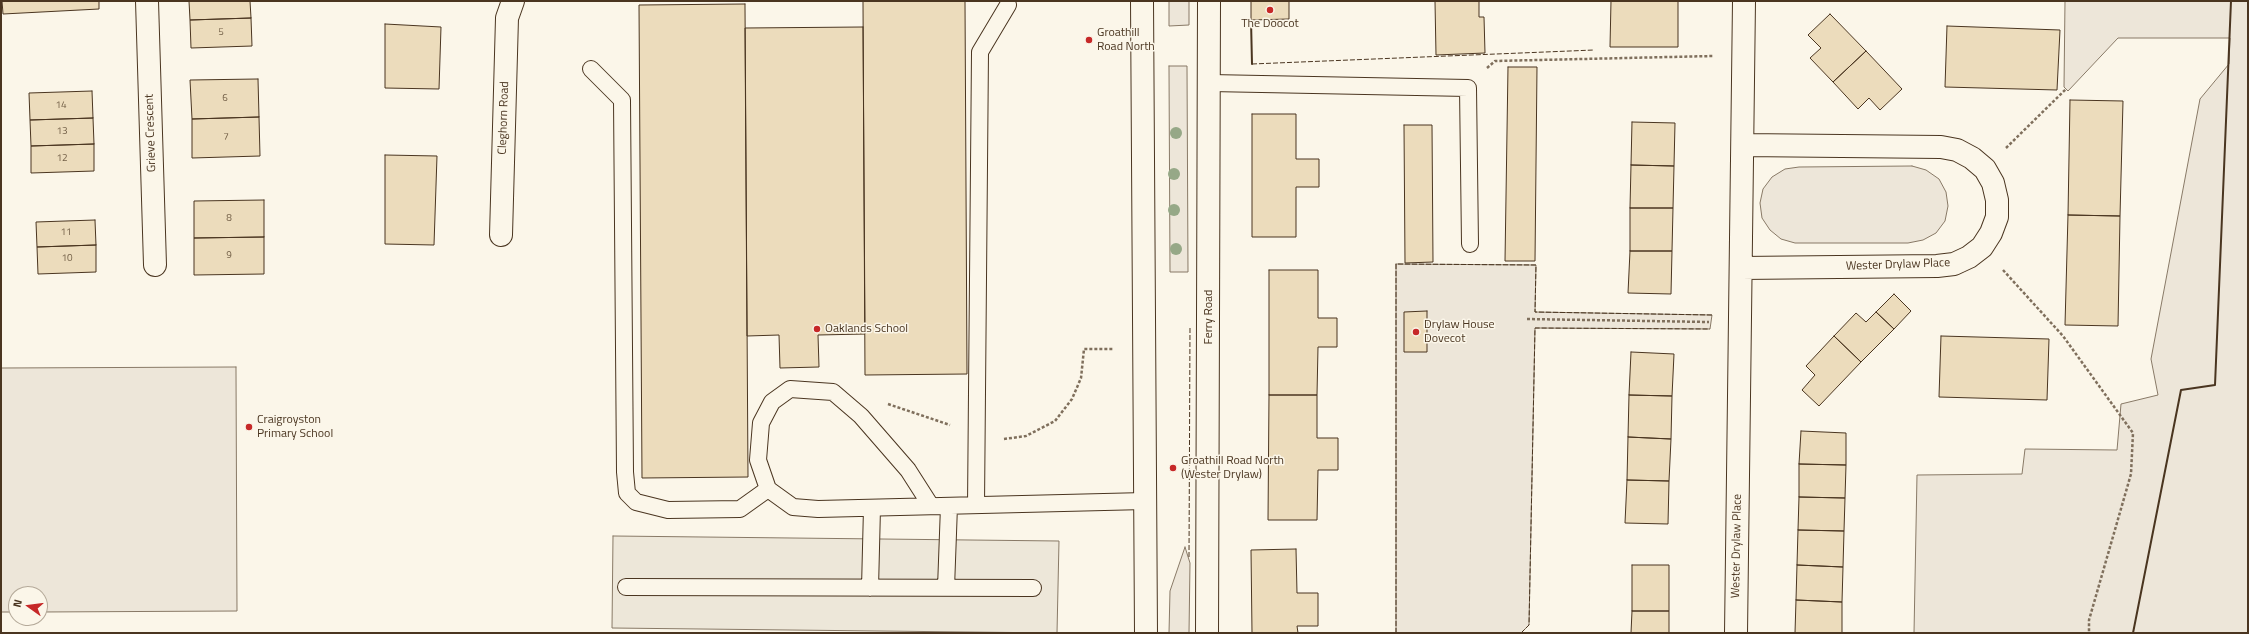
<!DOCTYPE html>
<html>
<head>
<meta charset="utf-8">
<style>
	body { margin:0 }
	#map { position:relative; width:2249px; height:634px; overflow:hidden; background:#fbf6e9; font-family:"Titillium Web",sans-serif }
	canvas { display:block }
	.frame { position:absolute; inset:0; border:2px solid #4a3520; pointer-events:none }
	.north { position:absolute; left:8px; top:586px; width:40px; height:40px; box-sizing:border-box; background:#fbf6e9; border:1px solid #b4a999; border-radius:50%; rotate:284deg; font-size:11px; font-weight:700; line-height:16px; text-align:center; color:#4a3520 }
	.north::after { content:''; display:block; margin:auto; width:14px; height:18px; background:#c62828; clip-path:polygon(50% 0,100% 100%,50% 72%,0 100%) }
</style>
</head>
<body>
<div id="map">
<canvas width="2249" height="634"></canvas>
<div class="frame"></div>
<div class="north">N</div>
</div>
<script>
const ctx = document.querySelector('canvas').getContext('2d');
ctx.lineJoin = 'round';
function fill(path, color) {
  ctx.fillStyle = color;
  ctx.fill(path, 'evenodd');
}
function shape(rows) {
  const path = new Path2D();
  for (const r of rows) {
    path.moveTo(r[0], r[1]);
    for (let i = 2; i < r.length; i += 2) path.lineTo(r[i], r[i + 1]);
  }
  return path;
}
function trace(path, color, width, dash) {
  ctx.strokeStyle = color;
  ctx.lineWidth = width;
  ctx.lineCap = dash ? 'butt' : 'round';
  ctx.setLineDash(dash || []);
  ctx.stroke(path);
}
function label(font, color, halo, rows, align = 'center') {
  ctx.font = font + ' "Titillium Web",sans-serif';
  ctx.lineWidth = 3;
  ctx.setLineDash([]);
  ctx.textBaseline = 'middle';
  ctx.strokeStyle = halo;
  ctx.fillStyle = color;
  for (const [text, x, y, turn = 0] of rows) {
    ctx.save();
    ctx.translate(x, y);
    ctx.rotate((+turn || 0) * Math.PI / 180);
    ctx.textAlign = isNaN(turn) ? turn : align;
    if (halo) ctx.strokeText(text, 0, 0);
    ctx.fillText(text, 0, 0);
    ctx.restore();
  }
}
const green = shape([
	[1169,1,1189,1,1189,25,1169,26,1169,1],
	[2065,1,2248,1,2248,633,1914,633,1917,475,2022,474,2025,449,2117,450,2121,404,2158,395,2151,359,2200,99,2229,64,2230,38,2118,38,2068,91,2064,87,2065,1],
	[1169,66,1187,66,1188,272,1170,272,1169,66],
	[1912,166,1926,170,1939,179,1946,192,1948,206,1945,221,1936,233,1923,240,1908,243,1795,243,1781,239,1770,230,1762,218,1760,203,1763,189,1772,177,1785,169,1799,167,1912,166],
	[1396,264,1536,265,1535,312,1712,315,1710,329,1535,328,1529,625,1521,633,1396,633,1396,264],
	[236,367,237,611,40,612,40,594,16,594,16,612,1,612,1,368,236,367],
	[1185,547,1190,563,1189,633,1169,633,1170,591,1185,547]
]);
fill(green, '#ede6d9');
trace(green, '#887966', 1);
const parking = shape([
	[613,536,1059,541,1057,633,612,628,613,536]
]);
fill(parking, '#ede7d9');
trace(parking, '#887966', 1);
const building = shape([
	[2,1,99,1,99,9,3,14,2,1],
	[189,1,250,1,251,18,190,20,189,1],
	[863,1,965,1,967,374,865,375,863,1],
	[1251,1,1289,1,1289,19,1251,20,1251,1],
	[1435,1,1479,1,1479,17,1484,17,1485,53,1436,55,1435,1],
	[1611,1,1678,1,1678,47,1610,47,1611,1],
	[745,4,748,477,642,478,639,5,745,4],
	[1830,14,1866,51,1833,82,1810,58,1821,48,1808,35,1830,14],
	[251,18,252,46,191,48,190,20,251,18],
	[385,24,441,27,439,89,385,88,385,24],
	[1947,26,2060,30,2057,90,1945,87,1947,26],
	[863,27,865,334,818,335,819,367,780,368,779,335,747,336,745,28,863,27],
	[1866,51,1902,89,1880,110,1869,98,1858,109,1833,82,1866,51],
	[1508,67,1537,67,1535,261,1505,261,1508,67],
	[258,79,259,117,192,119,190,80,258,79],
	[92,91,93,118,30,120,29,93,92,91],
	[2070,100,2123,101,2120,216,2068,215,2070,100],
	[1252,114,1296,114,1296,159,1319,159,1319,187,1296,187,1296,237,1252,237,1252,114],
	[259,117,260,156,192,158,192,119,259,117],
	[93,118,94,144,31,146,30,120,93,118],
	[1632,122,1675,123,1674,166,1631,165,1632,122],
	[1404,125,1432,125,1433,262,1405,263,1404,125],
	[94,144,94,171,31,173,31,146,94,144],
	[385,155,437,156,434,245,385,244,385,155],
	[1631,165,1674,166,1673,208,1630,208,1631,165],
	[264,200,264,237,194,238,194,201,264,200],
	[1630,208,1673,208,1672,251,1630,251,1630,208],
	[2068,215,2120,216,2118,326,2065,325,2068,215],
	[95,220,96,245,37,247,36,222,95,220],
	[264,237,264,274,194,275,194,238,264,237],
	[96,245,96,272,38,274,37,247,96,245],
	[1630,251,1672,251,1671,294,1628,293,1630,251],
	[1269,270,1318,270,1318,318,1337,318,1337,347,1318,347,1317,395,1269,395,1269,270],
	[1894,294,1911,311,1894,329,1876,312,1894,294],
	[1427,311,1427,352,1404,352,1404,312,1427,311],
	[1876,312,1894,329,1861,362,1834,336,1856,313,1866,322,1876,312],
	[1834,336,1861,362,1819,406,1802,390,1815,375,1806,366,1834,336],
	[1941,336,2049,339,2047,400,1939,397,1941,336],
	[1631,352,1674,354,1672,396,1629,395,1631,352],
	[1269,395,1317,395,1317,438,1338,438,1338,470,1318,470,1317,520,1268,520,1269,395],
	[1629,395,1672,396,1671,439,1628,437,1629,395],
	[1801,431,1846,433,1846,465,1799,464,1801,431],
	[1628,437,1671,439,1669,481,1627,480,1628,437],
	[1799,464,1846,465,1845,498,1799,497,1799,464],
	[1627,480,1669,481,1668,524,1625,523,1627,480],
	[1799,497,1845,498,1844,531,1798,530,1799,497],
	[1798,530,1844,531,1843,567,1797,565,1798,530],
	[1296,549,1297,593,1318,593,1318,626,1297,626,1298,633,1252,633,1251,550,1296,549],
	[1632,565,1669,565,1669,611,1632,611,1632,565],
	[1797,565,1843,567,1842,602,1796,600,1797,565],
	[1796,600,1842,602,1842,633,1795,633,1796,600],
	[1632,611,1669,611,1669,633,1631,633,1632,611]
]);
fill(building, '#ecdcbc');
trace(building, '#4a3520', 1);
const service = shape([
	[591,69,622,100,625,472,627,493,636,502,668,510,740,509,768,489],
	[1210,83,1468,88,1470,244],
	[976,505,980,52,1008,5],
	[931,506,908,470,861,416,833,392,790,389,772,402,761,423,758,460,768,489,793,507,818,509,1145,501],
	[626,587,1033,588],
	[870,588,872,508],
	[946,588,949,506]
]);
const minor = shape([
	[147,1,155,265],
	[501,235,507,18,513,1],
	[1741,268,1937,266,1954,264,1969,257,1982,247,1991,233,1997,217,1997,200,1993,183,1985,169,1972,158,1957,150,1941,147,1743,145],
	[1207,633,1209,1],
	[1736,633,1744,1]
]);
const secondary = shape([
	[1142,1,1146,633]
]);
trace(service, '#4a3520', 18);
trace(minor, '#4a3520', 24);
trace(secondary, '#4a3520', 24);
trace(shape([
	[1487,68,1495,61,1713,56],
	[2006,148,2066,89],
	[2003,270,2063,336,2133,433,2131,474,2089,620,2089,633],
	[1527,319,1709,322],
	[888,404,950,425],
	[1004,439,1026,436,1055,421,1072,399,1081,378,1084,349,1114,349]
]), '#7f6f5c', 2.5, [3, 2]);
trace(service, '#fbf6e9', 16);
trace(minor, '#fbf6e9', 22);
trace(secondary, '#fbf6e9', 22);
trace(shape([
	[1252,64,1594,50],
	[1189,557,1190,327],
	[1396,633,1396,264,1536,265,1535,312,1712,315],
	[1521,633,1529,625,1535,328,1710,329]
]), '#4a3520', 1, [5, 2]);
trace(shape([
	[1251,20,1252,64],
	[2133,633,2181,390,2215,385,2231,1]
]), '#4a3520', 2);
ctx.fillStyle = '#96a887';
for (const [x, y] of [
	[1176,133],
	[1174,174],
	[1174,210],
	[1176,249]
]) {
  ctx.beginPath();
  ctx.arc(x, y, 6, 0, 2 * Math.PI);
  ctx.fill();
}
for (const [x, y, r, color] of [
	[1270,10,4,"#c62828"],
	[1089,40,4,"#c62828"],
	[817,329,4,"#c62828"],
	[1416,332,4,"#c62828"],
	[249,427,4,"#c62828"],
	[1173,468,4,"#c62828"]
]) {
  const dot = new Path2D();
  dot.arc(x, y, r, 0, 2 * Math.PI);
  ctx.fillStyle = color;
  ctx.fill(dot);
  trace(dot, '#fbf6e9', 1.5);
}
label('10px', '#725f47', null, [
	["5",221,33],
	["6",225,99],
	["14",61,106],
	["13",62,132],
	["7",226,138],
	["12",62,159],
	["8",229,219],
	["11",66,233],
	["9",229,256],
	["10",67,259]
]);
label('12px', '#4a3520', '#fbf6e9', [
	["The Doocot",1270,24,"center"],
	["Groathill",1097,33],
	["Road North",1097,47],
	["Drylaw House",1424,325],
	["Dovecot",1424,339],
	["Oaklands School",825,329],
	["Craigroyston",257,420],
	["Primary School",257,434],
	["Groathill Road North",1181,461],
	["(Wester Drylaw)",1181,475]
], 'left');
label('12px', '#4a3520', '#fbf6e9', [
	["Cleghorn Road",504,118,-88],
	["Grieve Crescent",151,133,-92],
	["Wester Drylaw Place",1898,265,-2],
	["Ferry Road",1209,317,-90],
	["Wester Drylaw Place",1737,546,-89]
]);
</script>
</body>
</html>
